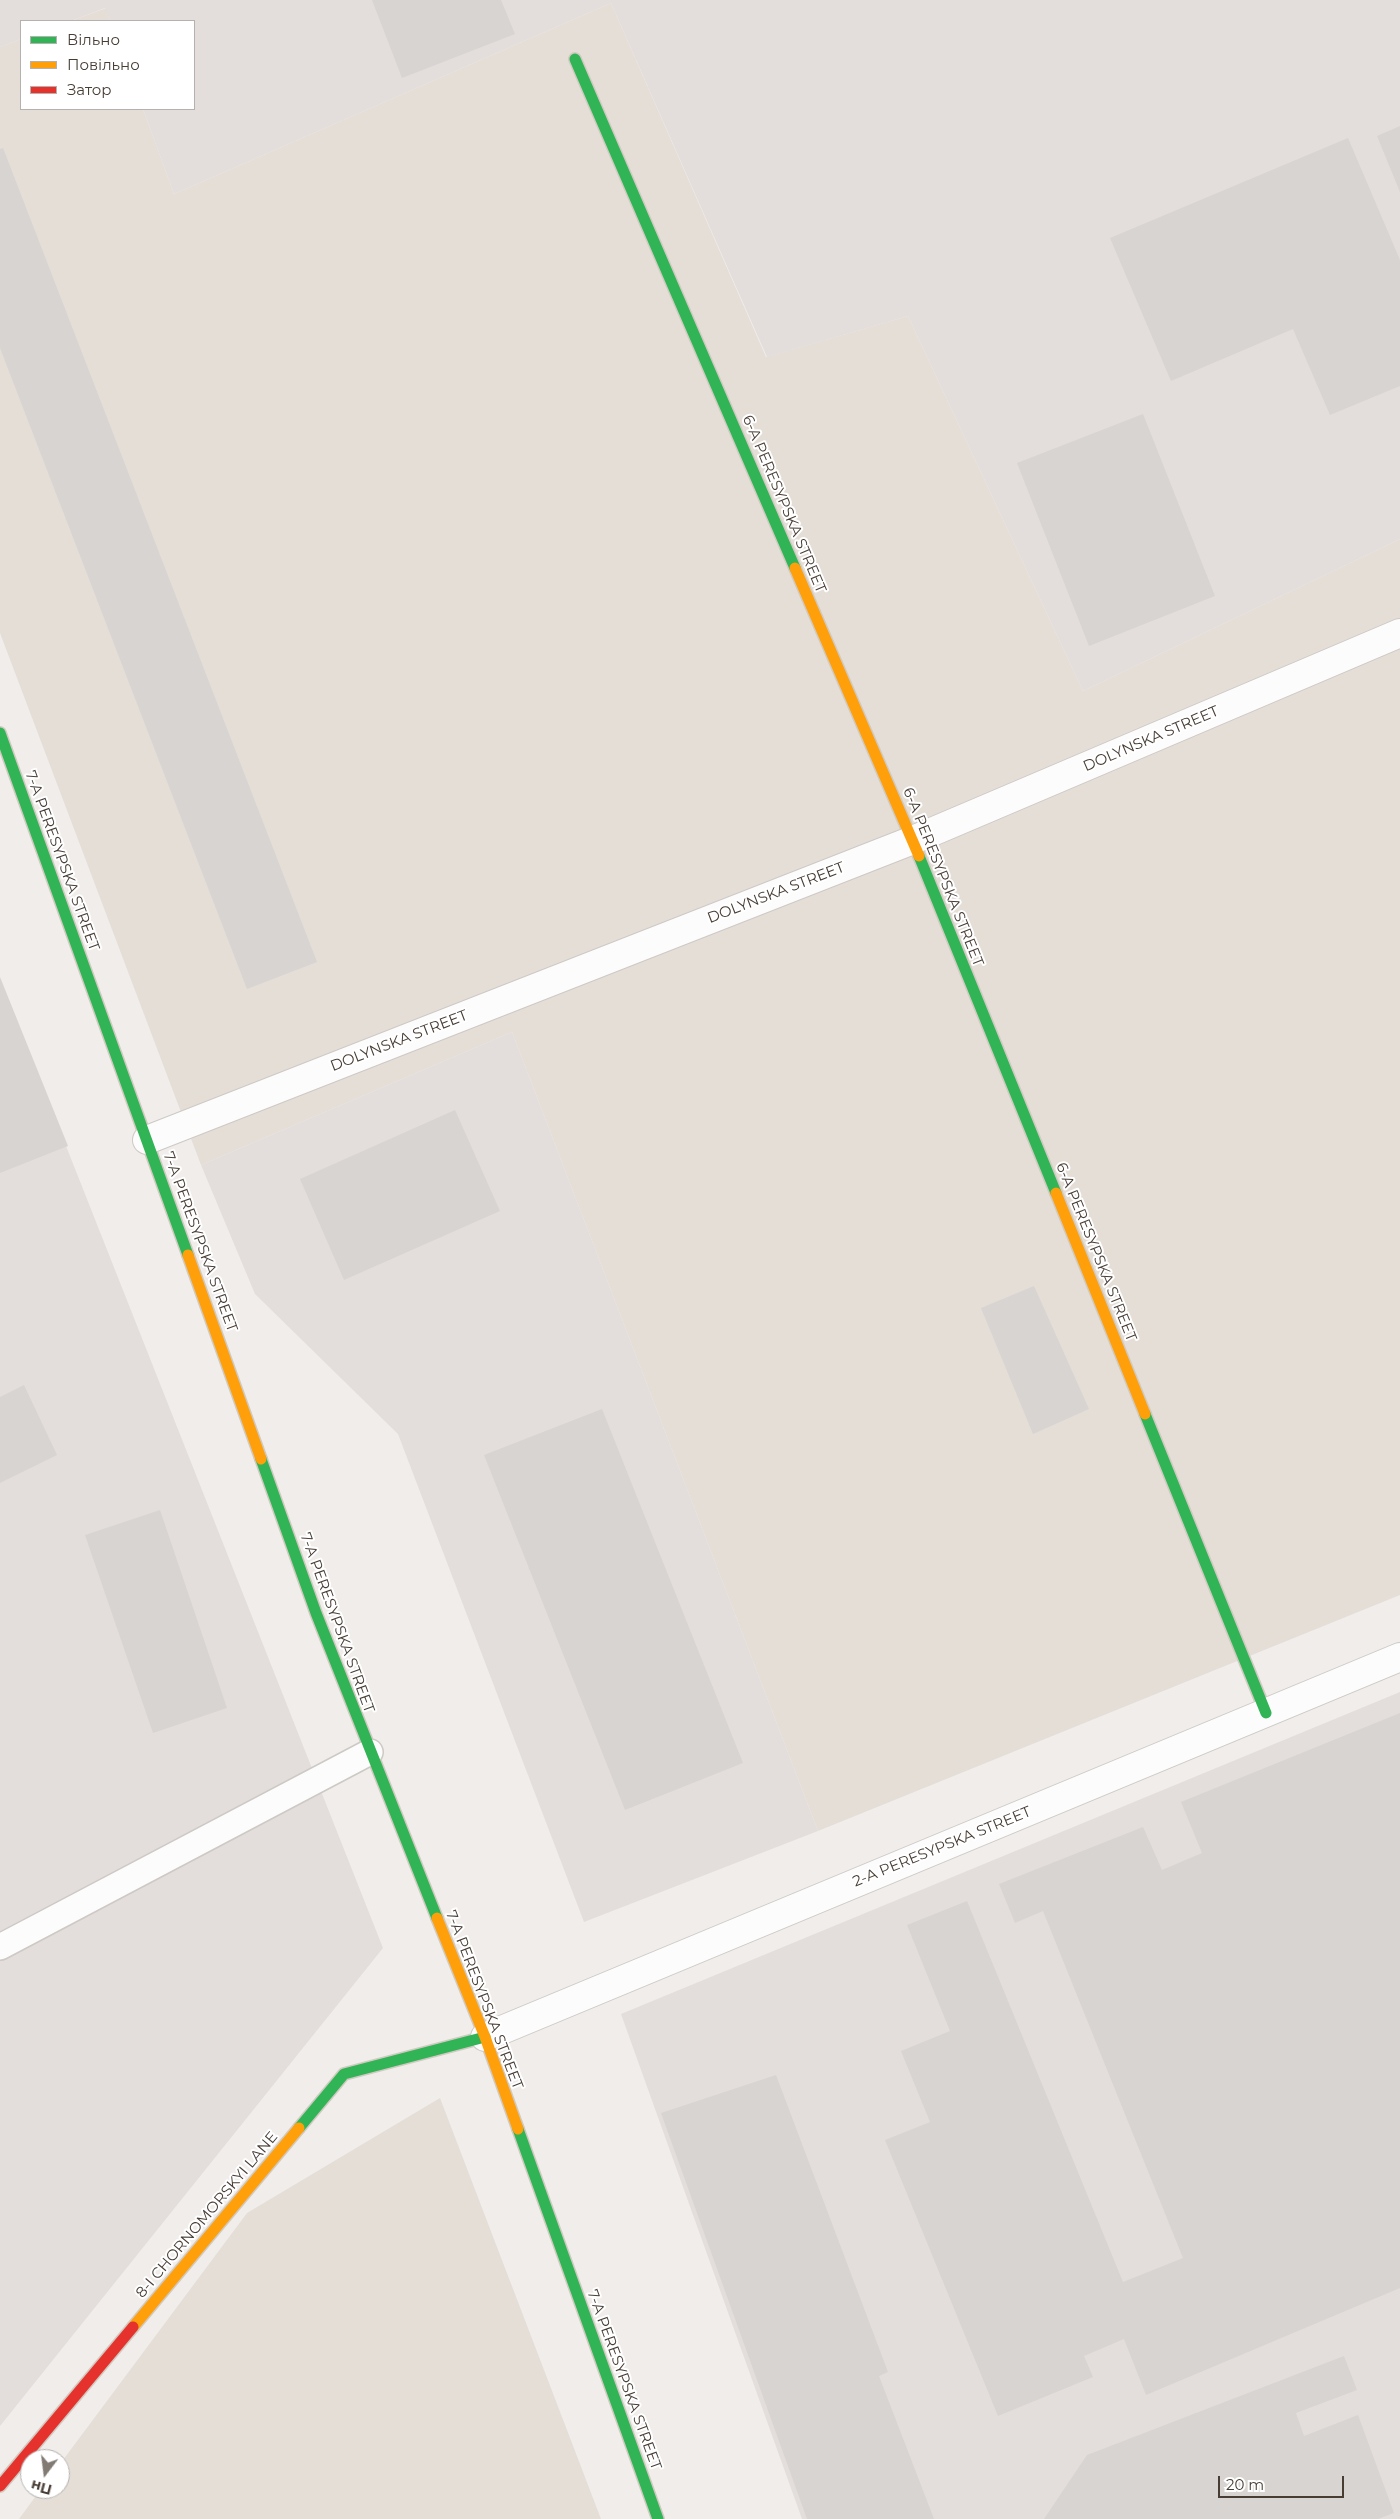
<!DOCTYPE html>
<html>
<head>
<meta charset="utf-8">
<style>
	body { margin:0 }
	#map { position:relative; width:1400px; height:2519px; overflow:hidden; background:#f0edea; font-family:Montserrat,sans-serif }
	canvas { display:block }
	.legend { position:absolute; left:20px; top:20px; width:175px; height:90px; box-sizing:border-box; background:#fff; border:1px solid #b5b1ae; margin:0; padding:6px 9px; list-style:none; font-size:15px; color:#473d35 }
	.legend li { display:flex; align-items:center; gap:10px; height:25px }
	.legend b { width:25px; border:1px solid #b5b1ae }
	.north { position:absolute; left:20px; top:2449px; width:50px; height:50px; box-sizing:border-box; background:#fff; border:1px solid #b5b1ae; border-radius:50%; rotate:195deg; font-size:14px; font-weight:700; line-height:20px; text-align:center; color:#473d35 }
	.north::after { content:''; display:block; margin:auto; width:18px; height:22px; background:#827b74; clip-path:polygon(50% 0,100% 100%,50% 72%,0 100%) }
	.scale { position:absolute; left:1218px; top:2476px; width:126px; height:22px; box-sizing:border-box; border:2px solid #473d35; border-top:0; padding-left:6px; font-size:15px; line-height:18px; white-space:nowrap; color:#473d35; -webkit-text-stroke:4px #fff; paint-order:stroke }
</style>
</head>
<body>
<div id="map">
<canvas width="1400" height="2519"></canvas>
<ul class="legend">
<li><b style="height:6px;background:#30b455"></b>Вільно</li>
<li><b style="height:6px;background:#ff9f0a"></b>Повільно</li>
<li><b style="height:6px;background:#e5322d"></b>Затор</li>
</ul>
<div class="north">Пн</div>
<div class="scale">20 m</div>
</div>
<script>
const ctx = document.querySelector('canvas').getContext('2d');
ctx.lineJoin = 'round';
function fill(path, color) {
  ctx.fillStyle = color;
  ctx.fill(path, 'evenodd');
}
function shape(rows) {
  const path = new Path2D();
  for (const r of rows) {
    path.moveTo(r[0], r[1]);
    for (let i = 2; i < r.length; i += 2) path.lineTo(r[i], r[i + 1]);
  }
  return path;
}
function trace(path, color, width, dash) {
  ctx.strokeStyle = color;
  ctx.lineWidth = width;
  ctx.lineCap = dash ? 'butt' : 'round';
  ctx.setLineDash(dash || []);
  ctx.stroke(path);
}
function label(font, color, halo, rows, align = 'center') {
  ctx.font = font + ' Montserrat,sans-serif';
  ctx.lineWidth = 4;
  ctx.setLineDash([]);
  ctx.textBaseline = 'middle';
  ctx.strokeStyle = halo;
  ctx.fillStyle = color;
  for (const [text, x, y, turn = 0] of rows) {
    ctx.save();
    ctx.translate(x, y);
    ctx.rotate((+turn || 0) * Math.PI / 180);
    ctx.textAlign = isNaN(turn) ? turn : align;
    if (halo) ctx.strokeText(text, 0, 0);
    ctx.fillText(text, 0, 0);
    ctx.restore();
  }
}
fill(shape([
	[611,3,766,357,908,316,1083,691,1400,539,1400,1595,818,1831,512,1032,201,1165,0,633,0,47,21,39,21,109,143,109,174,194],
	[106,8,110,21,71,21],
	[440,2098,601,2519,19,2519,41,2489,60,2489,60,2464,247,2213]
]), '#e5ded7');
fill(shape([
	[0,0,1400,0,1400,539,1083,691,908,316,767,357,611,3,174,194,143,109,194,109,194,21,110,21,105,8,71,21,21,21,21,39,0,47],
	[0,979,383,1948,0,2426],
	[512,1032,818,1831,584,1922,398,1434,255,1294,201,1165],
	[1400,1692,1400,2519,802,2519,621,2014]
]), '#e3dedb');
fill(shape([
	[372,0,501,0,515,34,402,78],
	[1400,126,1400,192,1377,136],
	[1348,138,1400,260,1400,386,1330,415,1293,329,1171,381,1110,238],
	[3,148,317,962,247,989,0,348,0,149],
	[1143,414,1215,596,1089,646,1017,463],
	[0,977,68,1146,0,1173],
	[455,1110,500,1211,344,1280,300,1179],
	[1034,1286,1089,1409,1033,1434,981,1308],
	[24,1385,57,1455,0,1483,0,1397],
	[602,1409,743,1763,625,1810,484,1455],
	[160,1510,227,1708,153,1733,85,1535],
	[1400,1713,1400,2288,1146,2395,1124,2339,1084,2356,1093,2377,998,2416,885,2140,930,2122,901,2051,950,2031,907,1925,967,1901,1123,2282,1183,2258,1043,1911,1015,1923,999,1884,1143,1827,1162,1870,1202,1853,1181,1802],
	[776,2075,888,2372,879,2376,934,2519,807,2519,661,2113],
	[1344,2356,1357,2390,1296,2413,1304,2436,1358,2415,1394,2513,1378,2519,1044,2519,1087,2455]
]), '#d8d4d1');
const lane = shape([
	[0,1947,370,1752]
]);
const street = shape([
	[147,1140,913,840,1400,633],
	[485,2037,1400,1657]
]);
const fast = shape([
	[575,59,795,568],
	[0,733,188,1255],
	[919,856,1056,1193],
	[1145,1414,1266,1713],
	[261,1459,316,1613,437,1918],
	[299,2128,344,2074,485,2037],
	[518,2129,658,2519]
]);
const slow = shape([
	[795,568,919,856],
	[1056,1193,1145,1414],
	[188,1255,261,1459],
	[437,1918,485,2037,518,2129],
	[133,2327,299,2128]
]);
const jam = shape([
	[0,2486,133,2327]
]);
trace(lane, '#cdc9c5', 28);
trace(street, '#cdc9c5', 30);
trace(fast, '#d1cac1', 14);
trace(slow, '#d1cac1', 14);
trace(jam, '#d1cac1', 14);
trace(lane, '#fdfcfc', 25);
trace(street, '#fdfcfc', 28);
trace(fast, '#30b455', 11);
trace(slow, '#ff9f0a', 11);
trace(jam, '#e5322d', 11);
label('15px', '#473d35', '#fff', [
	["6-A PERESYPSKA STREET",784,504,67],
	["DOLYNSKA STREET",1151,739,-23],
	["7-A PERESYPSKA STREET",62,861,70],
	["6-A PERESYPSKA STREET",943,877,68],
	["DOLYNSKA STREET",776,893,-21],
	["DOLYNSKA STREET",399,1041,-21],
	["7-A PERESYPSKA STREET",200,1242,70],
	["6-A PERESYPSKA STREET",1096,1252,68],
	["7-A PERESYPSKA STREET",337,1623,70],
	["2-A PERESYPSKA STREET",942,1847,-22],
	["7-A PERESYPSKA STREET",484,2000,69],
	["8-I CHORNOMORSKYI LANE",207,2215,-50],
	["7-A PERESYPSKA STREET",624,2380,70]
]);
</script>
</body>
</html>
